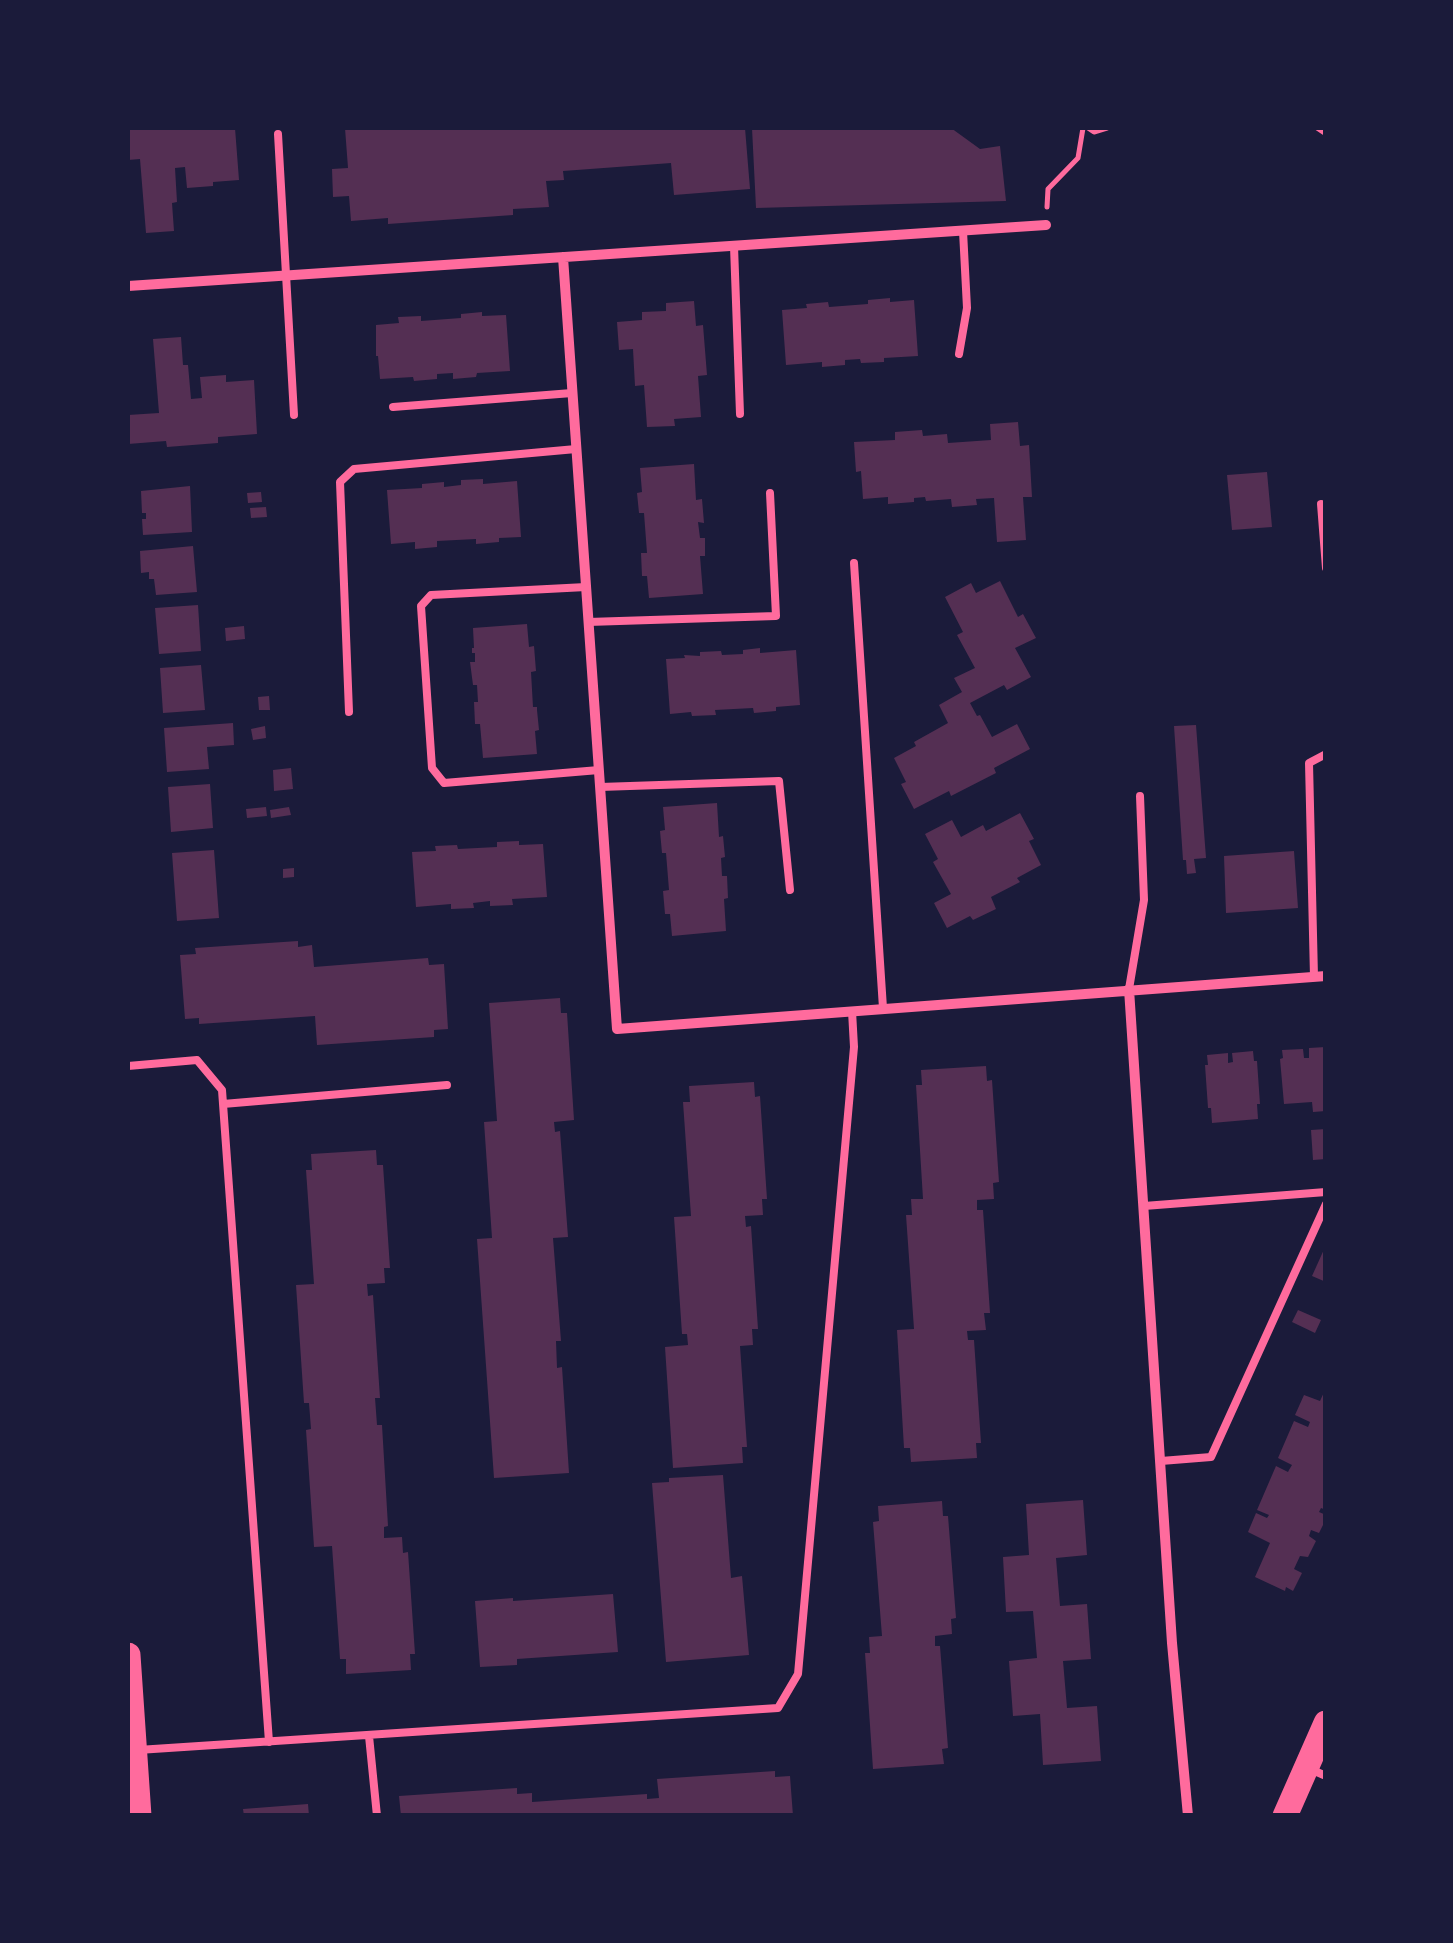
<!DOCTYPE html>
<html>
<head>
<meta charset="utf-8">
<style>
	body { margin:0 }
	#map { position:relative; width:1453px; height:1943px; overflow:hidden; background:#1b1b3a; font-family:Spectral,serif }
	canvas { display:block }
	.frame { position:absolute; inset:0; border:130px solid #1b1b3a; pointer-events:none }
</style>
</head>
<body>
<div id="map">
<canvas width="1453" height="1943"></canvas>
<div class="frame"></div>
</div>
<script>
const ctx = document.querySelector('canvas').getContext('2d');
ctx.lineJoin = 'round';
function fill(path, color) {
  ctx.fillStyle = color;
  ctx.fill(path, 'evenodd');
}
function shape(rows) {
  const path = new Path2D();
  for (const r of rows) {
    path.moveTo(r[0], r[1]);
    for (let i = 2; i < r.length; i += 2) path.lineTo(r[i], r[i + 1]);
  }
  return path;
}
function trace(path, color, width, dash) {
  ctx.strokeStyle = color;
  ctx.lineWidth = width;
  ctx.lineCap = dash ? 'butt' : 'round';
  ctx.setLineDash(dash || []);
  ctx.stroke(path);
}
fill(shape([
	[144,128,235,128,239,180,213,182,213,186,187,188,185,167,175,168,177,202,172,203,174,231,146,233,140,159,128,160,128,130],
	[345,128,745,128,750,189,674,195,671,163,563,171,564,180,546,181,549,207,513,209,513,215,388,224,388,218,351,221,349,196,333,197,332,169,348,168],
	[752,128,951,128,980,149,1000,146,1006,201,756,208],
	[890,298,890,302,914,300,918,356,884,358,884,362,861,363,860,359,845,360,845,365,822,367,822,362,786,365,782,310,807,308,806,304,828,302,829,307,868,304,868,300],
	[694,301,696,326,703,325,707,375,698,376,701,417,674,419,675,426,647,427,644,385,635,386,633,349,619,350,617,322,642,320,642,312,666,311,666,303],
	[482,312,482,316,506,315,510,371,477,373,476,377,453,379,453,373,437,374,437,379,414,381,413,377,380,379,378,356,376,356,376,325,399,323,398,317,421,316,421,321,461,318,461,314],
	[181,337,183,365,188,365,191,399,202,398,200,377,226,375,226,382,254,380,257,434,218,437,218,443,167,447,166,441,128,444,128,415,159,413,153,339],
	[1018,422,1020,446,1029,445,1032,497,1023,497,1026,540,997,542,994,498,976,499,977,505,952,507,951,499,926,501,925,497,914,498,914,502,888,504,888,497,863,499,861,471,856,472,854,442,895,440,895,432,922,430,923,436,947,434,948,443,991,440,990,424],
	[694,464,696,500,702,499,704,523,698,522,700,538,705,538,705,556,700,556,703,594,649,598,647,576,642,576,641,553,647,553,644,513,639,513,637,493,642,492,640,468],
	[1267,472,1272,527,1232,530,1227,475],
	[483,479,483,484,517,481,521,537,499,538,499,542,476,544,476,539,437,541,437,547,415,549,415,542,391,544,387,490,422,488,422,484,444,482,444,487,461,485,461,480],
	[190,486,192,532,143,535,142,519,146,519,146,513,142,513,141,491],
	[261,492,262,502,248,503,247,493],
	[266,507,267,517,251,518,250,508],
	[193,546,197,592,156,595,154,579,149,579,149,572,141,573,140,551],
	[1000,581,1018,617,1023,614,1036,638,1015,648,1031,677,1007,690,1004,685,970,703,977,716,980,715,992,737,1017,724,1030,749,994,768,996,773,951,796,949,791,914,809,901,784,906,782,894,758,916,746,914,742,948,723,939,705,962,692,954,678,975,668,957,635,963,632,945,597,971,583,976,593],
	[198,605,201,651,159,654,155,608],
	[527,624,529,647,534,646,536,671,531,672,533,707,537,707,537,710,539,730,535,731,537,754,483,758,480,724,475,724,474,702,478,702,477,685,473,685,470,662,475,662,475,653,472,653,472,648,474,648,473,628],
	[244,626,245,639,226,641,225,628],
	[760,648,760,653,796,650,800,705,776,707,776,711,754,713,753,708,715,710,716,715,692,716,691,712,670,714,666,659,685,658,684,655,700,656,700,652,721,651,722,655,743,654,743,650],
	[201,665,205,710,163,713,160,668],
	[269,696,270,710,259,710,258,697],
	[233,723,234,745,207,747,209,769,167,772,164,728],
	[1196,725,1206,858,1194,859,1196,873,1187,874,1186,860,1183,860,1174,726],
	[265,726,266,738,253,740,251,729],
	[291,768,293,789,274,791,273,770],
	[210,784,213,828,171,832,168,787],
	[717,803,719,837,723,836,725,857,721,858,722,876,727,876,728,898,724,899,726,931,672,936,670,914,665,914,663,891,669,890,666,853,662,853,660,831,665,830,663,807],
	[266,807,267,816,247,818,246,809],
	[289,807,291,815,271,818,270,810],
	[1020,813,1034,839,1029,841,1041,865,1017,878,1020,882,991,897,996,909,973,920,970,916,947,928,934,903,951,894,933,862,938,859,925,834,952,820,961,837,983,825,986,831],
	[519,841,519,845,543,844,547,897,512,899,513,905,490,906,490,901,473,903,474,908,451,909,451,904,416,907,412,852,436,851,435,846,457,845,458,849,497,847,497,842],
	[214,850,219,918,177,921,172,853],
	[1294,851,1298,908,1226,913,1224,856],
	[294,868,294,877,283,878,283,869],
	[298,941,298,947,312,945,314,967,428,958,429,965,444,964,448,1029,434,1030,434,1037,317,1045,315,1016,199,1024,199,1018,185,1019,180,955,196,954,195,948],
	[560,998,561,1013,567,1013,574,1120,554,1122,555,1132,560,1131,568,1237,553,1238,561,1341,556,1341,557,1368,562,1367,569,1473,494,1478,477,1239,492,1238,484,1122,497,1121,489,1003],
	[1326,1047,1326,1111,1313,1112,1312,1102,1284,1104,1280,1059,1283,1058,1282,1050,1303,1049,1304,1058,1309,1058,1309,1048],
	[1253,1051,1254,1061,1257,1061,1260,1104,1257,1104,1258,1119,1212,1123,1211,1108,1208,1108,1205,1065,1208,1065,1207,1055,1228,1053,1228,1063,1233,1062,1232,1053],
	[986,1066,987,1081,992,1080,999,1182,993,1183,994,1199,977,1200,977,1210,983,1210,990,1313,984,1313,986,1330,967,1331,968,1340,974,1340,981,1443,976,1443,977,1458,911,1462,910,1448,904,1448,897,1330,914,1329,906,1215,912,1215,911,1199,923,1199,916,1085,922,1085,921,1070],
	[754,1082,755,1097,760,1096,767,1199,762,1199,763,1215,745,1216,746,1227,751,1226,758,1329,752,1329,753,1345,740,1346,747,1447,742,1447,743,1463,673,1468,665,1347,688,1345,687,1334,682,1334,674,1217,691,1216,683,1102,690,1102,689,1086],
	[1326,1129,1326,1159,1313,1160,1311,1130],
	[376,1150,377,1165,383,1165,390,1268,384,1268,385,1283,367,1284,368,1296,373,1295,380,1398,375,1398,377,1425,382,1425,388,1526,384,1527,384,1538,402,1537,403,1553,408,1552,415,1654,410,1654,411,1670,346,1674,346,1659,340,1659,332,1546,314,1547,306,1430,311,1429,309,1403,304,1403,296,1285,314,1284,306,1170,312,1170,311,1154],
	[1326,1245,1326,1282,1312,1276],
	[1298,1310,1321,1320,1315,1333,1292,1322],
	[1326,1388,1326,1510,1321,1508,1319,1512,1326,1515,1326,1519,1319,1533,1311,1530,1309,1536,1316,1541,1308,1557,1300,1556,1294,1569,1302,1573,1293,1591,1286,1587,1285,1591,1255,1577,1270,1543,1248,1532,1256,1513,1267,1518,1269,1515,1257,1510,1276,1466,1288,1472,1289,1470,1292,1465,1278,1458,1294,1421,1308,1427,1310,1422,1295,1415,1304,1395,1320,1401],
	[723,1475,731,1578,742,1576,749,1655,666,1662,652,1483,669,1482,669,1478],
	[1083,1500,1087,1555,1056,1558,1060,1606,1087,1604,1091,1659,1063,1661,1067,1708,1097,1706,1101,1761,1043,1765,1040,1714,1013,1716,1009,1661,1037,1658,1033,1611,1006,1612,1003,1557,1029,1555,1026,1504],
	[942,1501,943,1516,948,1516,956,1618,951,1619,952,1634,935,1636,935,1646,940,1646,948,1748,942,1749,944,1764,873,1769,865,1653,870,1653,869,1637,882,1636,873,1522,879,1521,878,1506],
	[613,1594,618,1652,517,1659,517,1665,480,1667,475,1601,513,1598,513,1601],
	[775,1771,775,1777,790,1776,793,1816,401,1816,399,1796,517,1788,517,1794,532,1793,532,1802,647,1794,647,1799,659,1798,657,1779],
	[308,1804,309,1816,244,1816,243,1809]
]), '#542f53');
trace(shape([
	[1088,128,1094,132,1107,128],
	[1317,128,1326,134],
	[1047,207,1048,189,1078,158,1083,128]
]), '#ff6b9d', 5);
trace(shape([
	[278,134,294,415],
	[734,246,740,414],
	[959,354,967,308,963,231],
	[393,407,572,393],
	[1321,504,1326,568],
	[854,563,883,1008],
	[586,587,431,595,421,606,432,768,444,783,599,770],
	[588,622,776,616,770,493],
	[349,712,340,482,354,469,576,449],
	[600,787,779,781,790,890],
	[1314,977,1309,763,1326,754],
	[1129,989,1144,900,1140,796],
	[128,1066,197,1060,222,1090,269,1742],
	[223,1104,447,1085],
	[1144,1206,1326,1192],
	[1161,1461,1211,1457,1326,1204],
	[369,1736,377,1816],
	[138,1750,778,1708,798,1674,854,1047,852,1011],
	[1310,1769,1326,1776]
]), '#ff6b9d', 8);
trace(shape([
	[563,257,617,1029,1326,976],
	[128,286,1046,225],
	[1129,989,1172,1643,1188,1816]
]), '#ff6b9d', 10);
trace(shape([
	[128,1655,139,1816],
	[1285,1816,1326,1723]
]), '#ff6b9d', 25);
</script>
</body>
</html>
